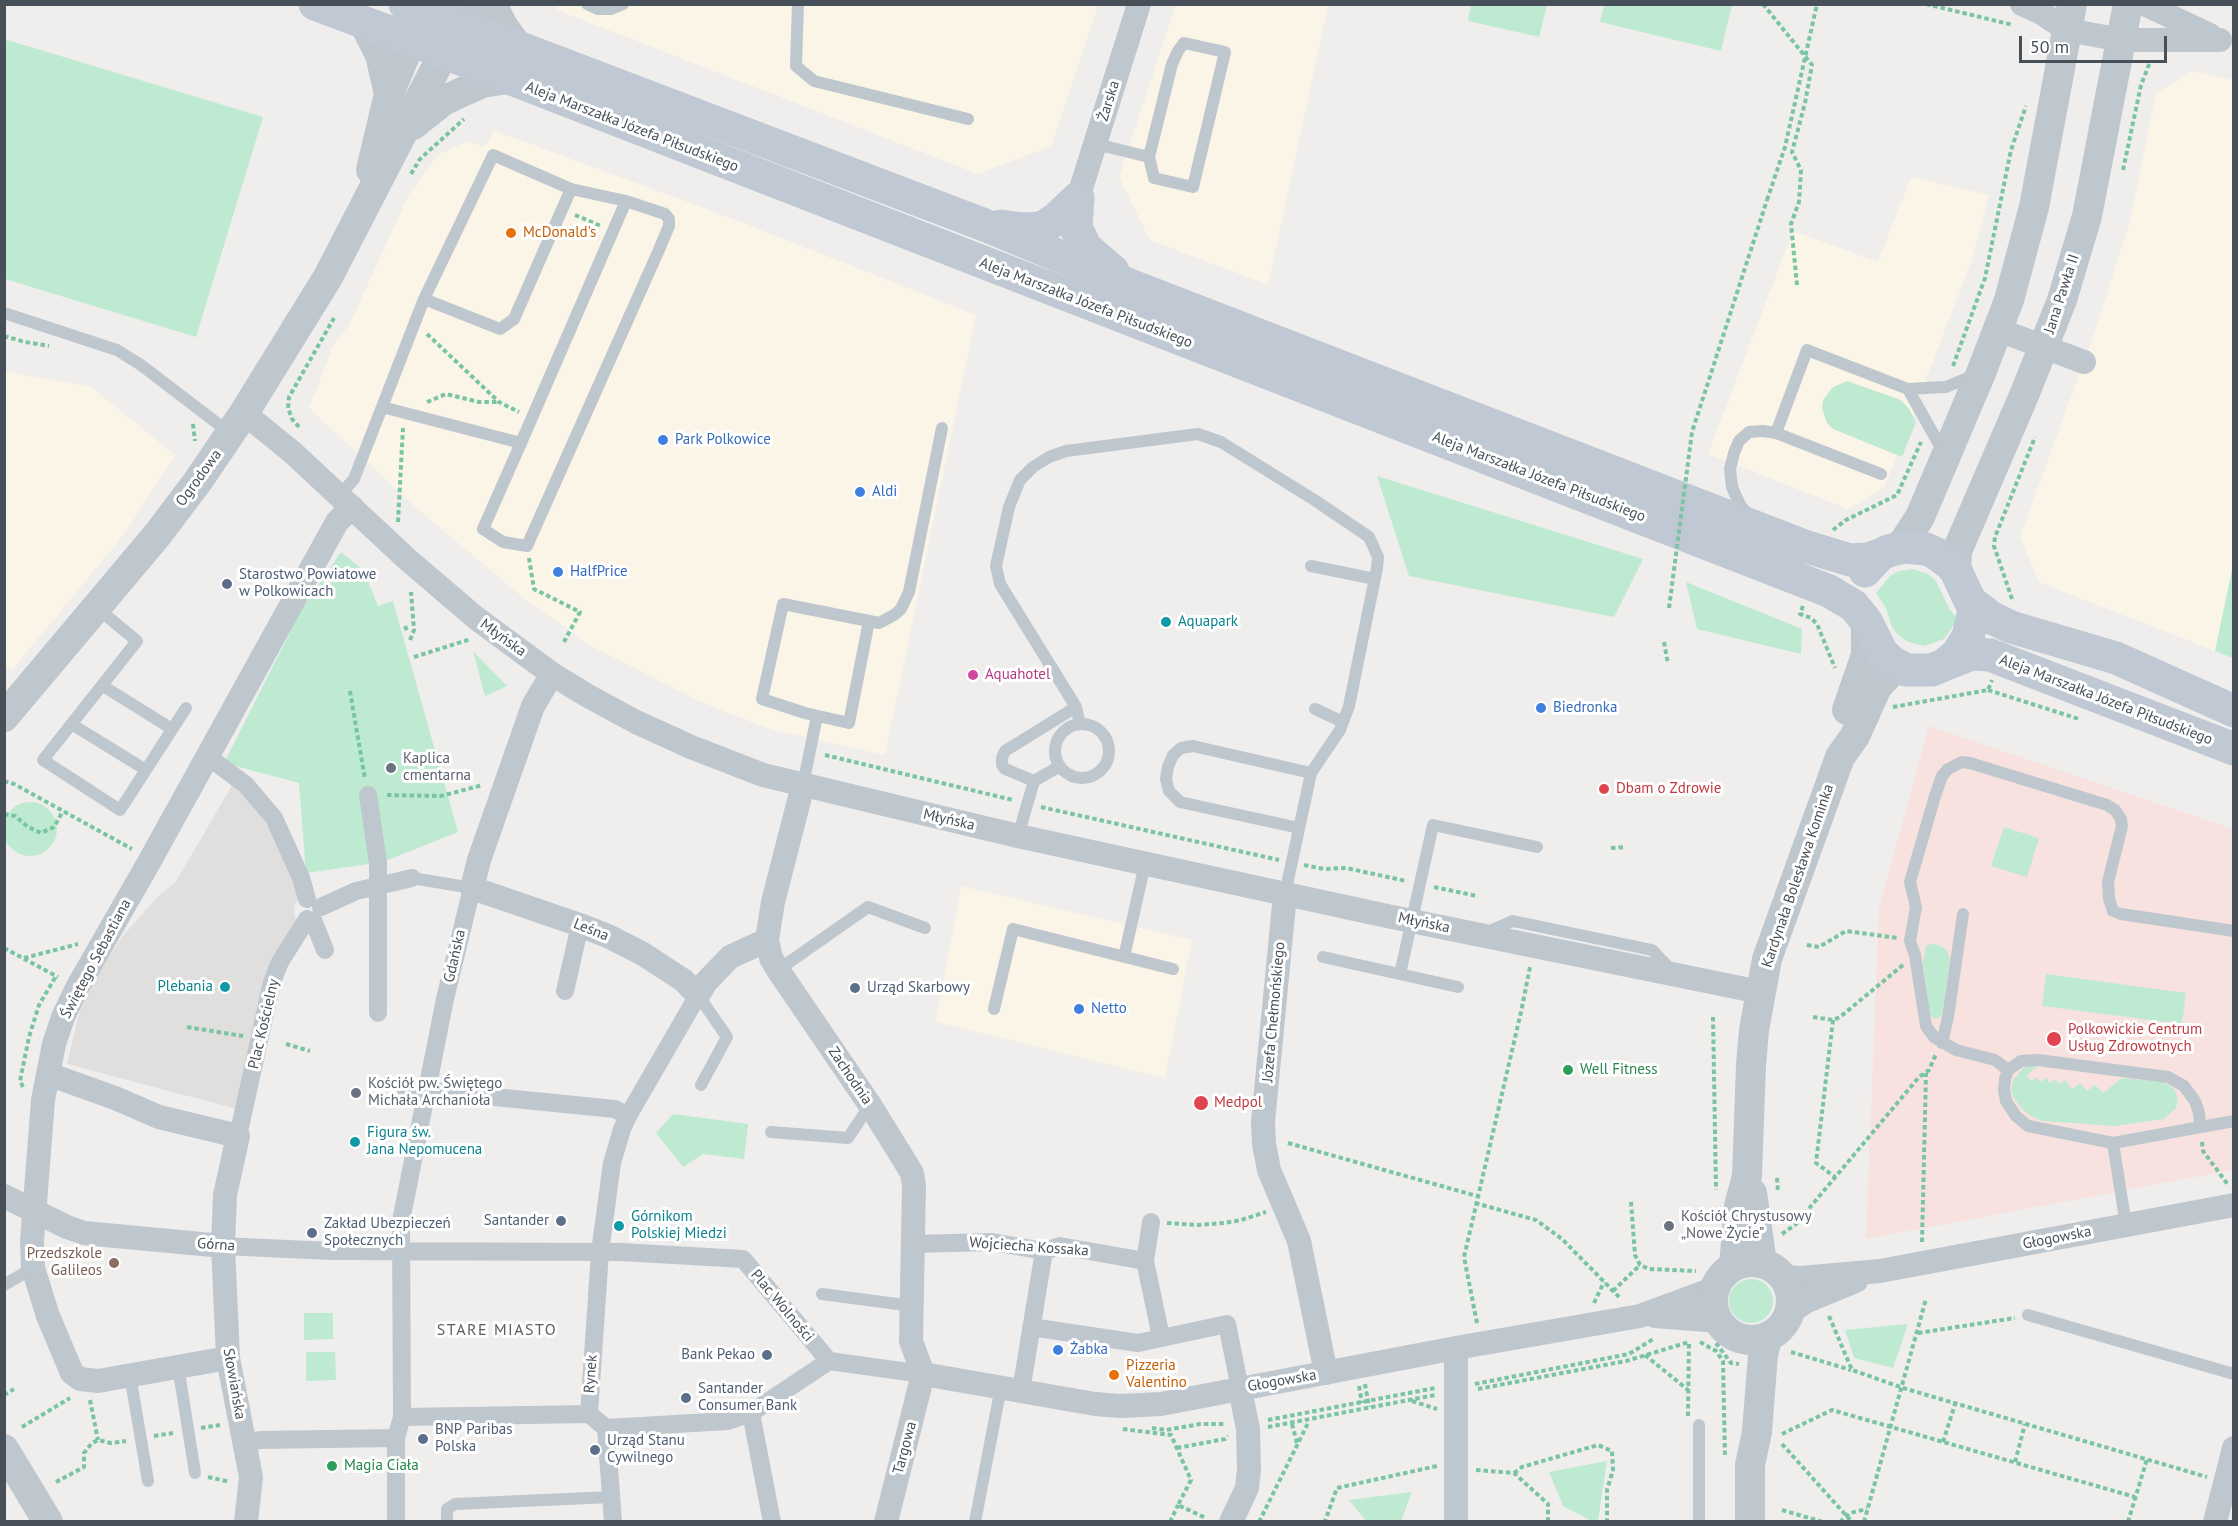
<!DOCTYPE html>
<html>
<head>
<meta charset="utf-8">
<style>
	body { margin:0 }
	#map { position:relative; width:2238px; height:1526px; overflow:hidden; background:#f0eded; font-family:"PT Sans",sans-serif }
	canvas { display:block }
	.frame { position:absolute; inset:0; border:6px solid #475059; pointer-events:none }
	.scale { position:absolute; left:2019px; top:36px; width:148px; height:27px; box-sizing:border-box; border:3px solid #475059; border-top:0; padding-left:8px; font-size:18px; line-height:21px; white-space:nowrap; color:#475059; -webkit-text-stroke:4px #fff; paint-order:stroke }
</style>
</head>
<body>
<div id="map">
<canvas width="2238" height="1526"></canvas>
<div class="frame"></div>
<div class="scale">50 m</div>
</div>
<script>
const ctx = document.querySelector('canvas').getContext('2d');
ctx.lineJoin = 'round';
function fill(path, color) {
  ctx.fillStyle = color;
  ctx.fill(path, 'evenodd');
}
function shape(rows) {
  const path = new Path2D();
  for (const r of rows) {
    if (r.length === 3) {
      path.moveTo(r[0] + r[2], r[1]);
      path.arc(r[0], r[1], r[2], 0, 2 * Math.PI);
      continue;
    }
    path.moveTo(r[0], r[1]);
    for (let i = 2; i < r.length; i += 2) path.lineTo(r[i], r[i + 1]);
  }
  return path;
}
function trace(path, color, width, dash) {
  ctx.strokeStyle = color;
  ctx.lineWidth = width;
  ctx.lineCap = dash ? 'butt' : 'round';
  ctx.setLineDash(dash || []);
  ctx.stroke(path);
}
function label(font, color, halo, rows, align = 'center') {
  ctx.font = font + ' "PT Sans",sans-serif';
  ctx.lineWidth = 6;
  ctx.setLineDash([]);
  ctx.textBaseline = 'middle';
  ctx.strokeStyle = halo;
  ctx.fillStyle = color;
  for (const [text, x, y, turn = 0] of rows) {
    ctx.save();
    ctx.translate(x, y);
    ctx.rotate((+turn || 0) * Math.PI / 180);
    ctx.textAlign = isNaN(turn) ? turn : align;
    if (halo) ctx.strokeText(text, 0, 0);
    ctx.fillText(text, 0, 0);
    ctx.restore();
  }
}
fill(shape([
	[558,4,1098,5,1051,146,978,174,557,10],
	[1176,5,1328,5,1268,285,1150,240,1119,177],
	[2193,71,2233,80,2234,565,2215,651,2039,582,2020,537,2099,319,2131,217,2156,93],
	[493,130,728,217,976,315,885,755,773,730,736,716,697,700,593,647,526,600,414,506,309,408,333,346,349,325,409,194,439,154,469,141,483,147,488,143],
	[1911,177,1989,195,1972,260,1884,488,1848,509,1708,454,1793,231,1878,262],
	[4,371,91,387,175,455,125,533,13,669,4,666],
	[961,886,1192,940,1165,1078,936,1022]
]), '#faf5e7');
fill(shape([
	[233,784,253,804,271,830,299,897,294,907,295,918,298,920,237,1109,67,1064,80,1010,96,976,122,937,158,896,175,883]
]), '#e1dede');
fill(shape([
	[1929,726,2233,829,2233,1170,1866,1239,1879,908]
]), '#f8e2df');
fill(shape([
	[1471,5,1547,5,1539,37,1468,21],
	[1604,5,1604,4,1732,5,1721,51,1600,22],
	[4,39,263,117,196,337,5,279],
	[1847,381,1901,400,1909,409,1916,422,1902,457,1833,429,1827,423,1822,408,1823,400,1833,387],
	[1377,476,1643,559,1614,617,1409,576],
	[341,552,364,571,378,606,393,601,458,832,383,862,306,873,299,783,224,763,301,611],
	[2233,565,2234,658,2233,658,2215,651],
	[1913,569,1928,574,1936,581,1950,610,1958,619,1944,639,1925,646,1908,642,1898,635,1892,627,1885,606,1876,593,1890,576,1899,571],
	[1686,582,1802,629,1801,654,1697,629],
	[473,651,507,686,485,696],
	[30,829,27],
	[2004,827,2039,838,2027,877,1991,866],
	[1933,944,1939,945,1947,950,1950,959,1942,1015,1936,1019,1930,1015,1923,963,1925,949,1927,945],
	[2046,974,2186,993,2182,1024,2042,1006],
	[2025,1066,2038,1066,2027,1075,2031,1081,2036,1077,2040,1082,2046,1078,2050,1083,2055,1079,2059,1084,2065,1080,2072,1089,2080,1083,2087,1091,2095,1085,2103,1093,2122,1078,2163,1082,2172,1087,2175,1091,2178,1100,2176,1108,2164,1119,2115,1126,2042,1121,2031,1116,2021,1108,2013,1096,2011,1090,2013,1080],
	[673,1114,748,1124,744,1159,703,1154,683,1167,656,1133],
	[1751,1301,22],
	[304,1313,333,1313,333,1339,304,1340],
	[1908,1324,1893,1368,1854,1358,1845,1330],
	[306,1352,335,1352,336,1380,306,1381],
	[1607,1461,1598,1521,1592,1521,1563,1506,1549,1472],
	[1412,1492,1401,1521,1366,1521,1349,1500]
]), '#beead1');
trace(shape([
	[1763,4,1812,65,1805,103,1792,152,1801,170,1799,202,1791,224,1797,285],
	[1926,4,2013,25],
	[2123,170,2141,85,2150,62],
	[411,174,420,159,464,119],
	[1767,200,1785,147,1817,4],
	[575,215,601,226],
	[427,334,499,402,519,412],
	[4,336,25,342,49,346],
	[1953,366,1985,278,2011,150,2026,106],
	[427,402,446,394,479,402,498,402],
	[193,424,195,441],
	[299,427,292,419,288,408,289,397,334,318],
	[398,522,403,428],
	[1833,530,1846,520,1897,495,1921,442],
	[529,558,534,589,580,612,564,642],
	[2012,599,1994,546,1995,537,2035,437],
	[1803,606,1800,614,1811,618,1817,624,1835,668],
	[405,626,407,631],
	[410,640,414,630,411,592],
	[1664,642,1668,664],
	[414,657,471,639],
	[1988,690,2079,719],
	[350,691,365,779],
	[1893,707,1988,690,1992,680],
	[825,755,1013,800],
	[4,781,14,784,132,849],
	[387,795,441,796,483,785],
	[1041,807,1279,860],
	[4,814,15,816,28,827,41,833,54,827,63,811],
	[1611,848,1625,847],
	[1304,865,1324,869,1346,868,1406,881],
	[1434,887,1477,896],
	[1807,945,1819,947,1846,931,1898,938],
	[4,948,58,977],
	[24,958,78,944],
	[1713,1017,1716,1190],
	[1813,1017,1833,1020,1840,1017,1903,965],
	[1833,1020,1816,1163,1835,1177],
	[187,1027,243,1036],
	[286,1044,310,1051],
	[23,1087,20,1081,29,1037,39,1005,56,976],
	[2202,1142,2203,1151,2229,1186],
	[1288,1143,1477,1196],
	[1777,1178,1778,1192],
	[1631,1202,1635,1255,1640,1265,1649,1269,1696,1271],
	[1475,1203,1536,1220,1562,1239,1621,1299],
	[1167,1223,1197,1225,1224,1223,1241,1220,1266,1212],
	[1782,1234,1796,1224,1919,1077,1929,1070,1936,1054],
	[1922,1242,1926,1073],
	[1613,1291,1640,1265],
	[1594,1303,1604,1282],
	[1829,1316,1852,1370,1903,1388,2207,1477],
	[1477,1323,1464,1257,1521,1012,1530,967],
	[1918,1333,2015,1318],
	[1700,1342,1716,1351,1723,1361,1725,1458],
	[1716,1343,1731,1363,1739,1364],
	[1791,1352,1851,1370],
	[1645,1355,1688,1390],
	[1365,1384,1369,1407],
	[1475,1384,1629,1354,1655,1338],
	[1359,1386,1362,1403],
	[1478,1389,1626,1361,1689,1342],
	[4,1395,14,1389],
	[90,1400,98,1440],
	[1412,1401,1437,1409],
	[1688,1416,1689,1342],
	[1268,1420,1435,1388],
	[1292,1424,1297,1443],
	[22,1427,70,1398],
	[1268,1427,1435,1395],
	[201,1428,220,1425],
	[1152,1428,1166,1430,1200,1424,1225,1424],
	[1123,1429,1171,1435,1191,1480,1178,1505,1206,1518],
	[1782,1434,1832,1410,2135,1497],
	[154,1436,173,1433],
	[1943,1442,1955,1404],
	[1782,1444,1852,1522],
	[1177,1448,1225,1439,1228,1436],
	[2015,1462,2025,1424],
	[1476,1470,1514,1473,1548,1504,1548,1522],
	[1514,1473,1522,1467,1598,1445,1612,1451,1613,1470,1607,1490,1607,1522],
	[208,1477,230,1482],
	[56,1482,84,1467,84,1453,92,1443,98,1440,111,1443,126,1441],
	[1782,1510,1823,1522],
	[1170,1522,1178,1505],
	[1259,1522,1309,1421],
	[1327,1522,1325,1521,1337,1488,1437,1466],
	[1840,1522,1850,1513,1867,1509],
	[1864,1522,1926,1299],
	[2128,1522,2147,1459]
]), '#79c5a2', 4, [4.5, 3]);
trace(shape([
	[587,4,598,9,611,9,623,4],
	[798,4,796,66,814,81,968,119],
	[1184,43,1225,52,1193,187,1154,178,1149,157,1172,64,1178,51,1184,43],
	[1096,144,1149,157],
	[424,299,500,329,514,319,571,189],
	[4,313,117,350,141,365,230,433],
	[1908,389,1944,453],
	[521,443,626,201],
	[1881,474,1776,433,1807,350,1908,389,1946,387,1975,375],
	[340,495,354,479,424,299,493,155,571,189,626,201,665,214,669,219,669,226,658,252,527,546,503,542,483,529,521,443,382,407],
	[1749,516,1740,505,1732,487,1730,469,1734,453,1739,441,1749,432,1763,431,1776,433],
	[1311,566,1375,579],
	[783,604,869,621,849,723,805,713,762,699,783,604],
	[97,608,137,641,43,760,120,810,186,708],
	[869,621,879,623,894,615,901,609,909,592,942,428],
	[103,686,172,729],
	[1315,709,1343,722],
	[1080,724,1076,707,1000,584,996,566,1009,507,1020,480,1033,467,1049,457,1066,451,1198,434,1221,442,1316,501,1369,537,1378,557,1377,568,1349,706,1340,730,1311,773,1285,894],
	[1082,751,27],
	[73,725,146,770],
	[1034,781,1005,769,1002,765,1002,758,1005,751,1076,707],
	[803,785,817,716],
	[1299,828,1180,802,1169,791,1166,779,1168,767,1173,755,1181,748,1193,746,1311,773],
	[1018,836,1034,781,1060,766],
	[412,878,472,888],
	[1485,933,1513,921,1652,950,1672,971],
	[1124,957,1145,864],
	[1323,957,1458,987],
	[778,970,868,907,925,928],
	[1400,974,1433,825,1537,847],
	[698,995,727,1037,701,1085],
	[994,1009,1013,929,1173,969],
	[1942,1043,1948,1017,1963,914],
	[2008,1070,1995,1060,1956,1050,1934,1037,1926,1026,1915,955,1910,941,1916,907,1910,882,1935,796,1942,776,1948,769,1962,762,1970,763,2107,805,2115,810,2121,819,2122,826,2108,882,2109,899,2113,911,2121,914,2234,931],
	[2200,1126,2199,1113,2195,1101,2184,1086,2168,1077,2038,1060,2021,1061,2008,1070,2005,1079,2004,1090,2006,1101,2016,1116,2028,1126,2113,1143,2234,1121],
	[771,1132,848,1138,870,1105],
	[2113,1143,2126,1225],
	[4,1285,33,1268],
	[822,1294,912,1306],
	[2028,1315,2234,1374],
	[178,1366,195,1473],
	[130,1375,148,1481],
	[447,1522,447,1509,455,1504,611,1497],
	[975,1522,1001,1387],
	[1699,1522,1699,1425]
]), '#bfc7ce', 12);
trace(shape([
	[207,756,246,785,274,818,301,878,307,899],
	[368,795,378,863,378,1013],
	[321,907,356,891,412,878],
	[313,920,325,950],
	[565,991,580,925],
	[405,1088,615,1109,628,1116,698,995],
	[238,1136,272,982,280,962,307,919],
	[1151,1222,1145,1261,1161,1337],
	[913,1244,992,1242,1044,1251,1060,1246,1145,1261],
	[223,1246,331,1251,621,1252,743,1259,829,1361,923,1374],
	[1031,1327,1138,1343,1227,1324,1240,1389],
	[1021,1391,1044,1251],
	[751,1413,772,1522],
	[589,1414,600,1252,612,1163,622,1129,628,1116],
	[589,1414,606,1428,728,1421,751,1413,829,1361],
	[402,1417,589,1414],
	[606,1428,613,1522],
	[246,1444,259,1440,396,1438],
	[396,1522,396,1438,402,1417,401,1221,445,999,472,888]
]), '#bfc7ce', 18);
trace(shape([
	[2022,4,2040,12,2067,30,2122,40,2220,40],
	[2144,4,2210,35],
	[1078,198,1139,4],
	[1999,330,2084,362],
	[244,413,292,452,407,559,476,618,552,674,588,696,636,722,691,747,763,775,1018,836,1387,916,1760,992],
	[552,674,533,706,479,860,472,888,580,925,610,937,643,954,683,980,698,995,706,982,730,957,767,940],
	[803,785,773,902,767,940,771,958,778,970,870,1105,912,1173,914,1186,911,1341,923,1374,886,1522],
	[1285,894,1263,1122,1264,1144,1269,1170,1299,1241,1326,1373],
	[48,1074,115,1098,159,1117,238,1136,225,1195,223,1246,228,1358,251,1477,246,1522],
	[4,1196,67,1227,84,1233,223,1246],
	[1783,1277,1801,1278,1880,1271,2234,1205],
	[1789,1313,1805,1302,1856,1281],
	[1655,1316,1719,1321],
	[1456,1348,1456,1522],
	[228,1358,98,1381,80,1379,72,1373,48,1316,33,1268,32,1241,43,1100,54,1044,63,1017,78,986,148,864,337,522,352,507],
	[923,1374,1095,1404,1120,1406,1161,1404,1456,1348,1640,1316,1716,1288],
	[1231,1522,1247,1488,1249,1470,1248,1429,1240,1389],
	[2215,1522,2234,1448]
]), '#bfc7ce', 24);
trace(shape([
	[492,4,503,26,519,48],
	[364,23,380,55,389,94],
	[413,125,443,101,460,93,482,83,508,79],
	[371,170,389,94,420,19],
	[1897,549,1905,540,1920,517,1981,373,2009,300,2034,207,2072,4],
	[1956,571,1957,551,2025,393,2062,300,2087,216,2128,4],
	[1847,710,1866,655,1866,621],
	[4,717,158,534,198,481,244,413,328,277,469,4],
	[1752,1193,1762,1263],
	[1752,1301,39],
	[1734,1266,1739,1206,1747,1176,1751,1065,1754,1030,1767,959,1840,757,1855,736,1877,687,1893,670,1899,667],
	[4,1449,48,1522],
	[1750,1522,1750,1465,1757,1432,1763,1354,1768,1336]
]), '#bfc7ce', 30);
trace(shape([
	[315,4,445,53,1829,591,1854,606,1866,621,1882,653,1892,662,1906,670,1932,670,1944,665,1957,654,1968,637,1975,606],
	[405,4,982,224,1137,288,1804,546,1850,560,1868,559,1880,555],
	[1078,198,1076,228,1086,248,1113,271],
	[1001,226,1022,229,1042,228,1056,219,1078,198],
	[1865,571,1880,555,1888,551,1905,547,1926,549,1935,553,1950,564,1956,571,1970,601,1992,618,2011,627,2116,658,2234,711],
	[1944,665,1972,654,1990,655,2234,749]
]), '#bfc8d3', 33);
trace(shape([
	[1669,608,1692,432,1767,200]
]), '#79c5a2', 4, [4.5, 3]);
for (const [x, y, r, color] of [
	[511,233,6,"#e8710a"],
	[663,440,6,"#3f7fe0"],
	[860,492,6,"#3f7fe0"],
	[558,572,6,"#3f7fe0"],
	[227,584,6,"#5c6f8a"],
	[1166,622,6,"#0f9aa8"],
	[973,675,6,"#d1479c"],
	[1541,708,6,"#3f7fe0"],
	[391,768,6,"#6b7280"],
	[1604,789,6,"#e0444e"],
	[225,987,6,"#0f9aa8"],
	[855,988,6,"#5c6f8a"],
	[1079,1009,6,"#3f7fe0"],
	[2054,1039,8,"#e0444e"],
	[1568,1070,6,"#2e9e5b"],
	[356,1093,6,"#6b7280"],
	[1201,1103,8,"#e0444e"],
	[355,1142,6,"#0f9aa8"],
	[561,1221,6,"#5c6f8a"],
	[619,1226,6,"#0f9aa8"],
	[1669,1226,6,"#6b7280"],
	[312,1233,6,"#5c6f8a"],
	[114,1263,6,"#8d6e63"],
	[1058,1350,6,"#3f7fe0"],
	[767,1355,6,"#5c6f8a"],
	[1114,1375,6,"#e8710a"],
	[686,1398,6,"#5c6f8a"],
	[423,1439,6,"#5c6f8a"],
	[595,1450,6,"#5c6f8a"],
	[332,1466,6,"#2e9e5b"]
]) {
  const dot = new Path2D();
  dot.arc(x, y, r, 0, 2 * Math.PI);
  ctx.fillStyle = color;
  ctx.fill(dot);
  trace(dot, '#fff', 2);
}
label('15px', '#475059', '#fff', [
	["Żarska",1109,101,-73],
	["Aleja Marszałka Józefa Piłsudskiego",632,127,21],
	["Jana Pawła II",2062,294,-72],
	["Aleja Marszałka Józefa Piłsudskiego",1086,303,21],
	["Aleja Marszałka Józefa Piłsudskiego",1539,477,21],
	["Ogrodowa",199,478,-54],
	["Młyńska",503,638,36],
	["Aleja Marszałka Józefa Piłsudskiego",2106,700,21],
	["Młyńska",949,820,13],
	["Kardynała Bolesława Kominka",1798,876,-71],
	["Młyńska",1424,923,12],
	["Leśna",591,930,22],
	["Gdańska",455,956,-77],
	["Świętego Sebastiana",96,959,-62],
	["Józefa Chełmońskiego",1274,1012,-85],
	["Plac Kościelny",264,1024,-77],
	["Zachodnia",850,1076,56],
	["Głogowska",2057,1238,-11],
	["Górna",216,1245,4],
	["Wojciecha Kossaka",1029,1247,4],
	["Plac Wolności",782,1306,50],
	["Rynek",591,1374,-86],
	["Głogowska",1282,1381,-10],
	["Słowiańska",234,1384,80],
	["Targowa",905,1448,-75]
]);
label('15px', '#c56008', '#fff', [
	["McDonald's",523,233],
	["Pizzeria",1126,1366],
	["Valentino",1126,1383]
], 'left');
label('15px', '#366cbe', '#fff', [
	["Park Polkowice",675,440],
	["Aldi",872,492],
	["HalfPrice",570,572],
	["Biedronka",1553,708],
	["Netto",1091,1009],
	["Żabka",1070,1350]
], 'left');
label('15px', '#4e5e75', '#fff', [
	["Starostwo Powiatowe",239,575],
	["w Polkowicach",239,592],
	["Urząd Skarbowy",867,988],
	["Santander",549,1221,"right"],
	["Zakład Ubezpieczeń",324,1224],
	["Społecznych",324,1241],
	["Bank Pekao",755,1355,"right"],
	["Santander",698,1389],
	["Consumer Bank",698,1406],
	["BNP Paribas",435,1430],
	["Polska",435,1447],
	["Urząd Stanu",607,1441],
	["Cywilnego",607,1458]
], 'left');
label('15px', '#0d838f', '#fff', [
	["Aquapark",1178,622],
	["Plebania",213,987,"right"],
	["Figura św.",367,1133],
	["Jana Nepomucena",367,1150],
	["Górnikom",631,1217],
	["Polskiej Miedzi",631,1234]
], 'left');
label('15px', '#b23c85', '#fff', [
	["Aquahotel",985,675]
], 'left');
label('15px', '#5b616d', '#fff', [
	["Kaplica",403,759],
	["cmentarna",403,776],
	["Kościół pw. Świętego",368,1084],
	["Michała Archanioła",368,1101],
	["Kościół Chrystusowy",1681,1217],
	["„Nowe Życie”",1681,1234]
], 'left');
label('15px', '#be3a42', '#fff', [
	["Dbam o Zdrowie",1616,789],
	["Polkowickie Centrum",2068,1030],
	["Usług Zdrowotnych",2068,1047],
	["Medpol",1214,1103]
], 'left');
label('15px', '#27864d', '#fff', [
	["Well Fitness",1580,1070],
	["Magia Ciała",344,1466]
], 'left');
label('15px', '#785e54', '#fff', [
	["Przedszkole",102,1254],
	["Galileos",102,1271]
], 'right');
ctx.letterSpacing = '1.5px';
label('16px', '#5a5d62', '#fff', [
	["STARE MIASTO",497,1330]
]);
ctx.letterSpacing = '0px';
</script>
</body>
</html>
